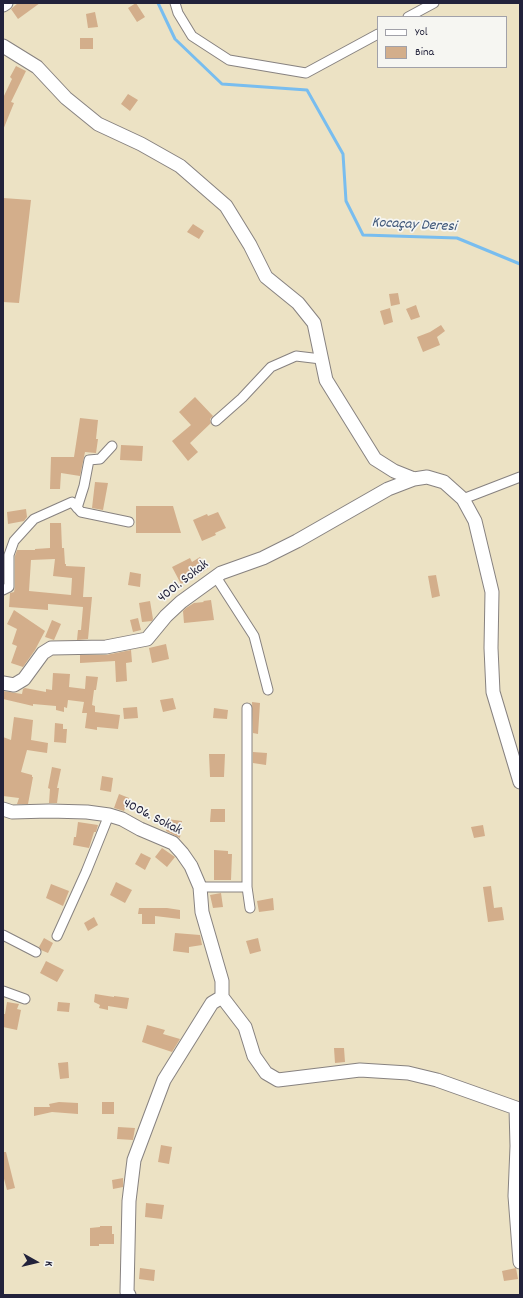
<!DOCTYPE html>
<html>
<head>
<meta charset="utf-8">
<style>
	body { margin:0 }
	#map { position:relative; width:523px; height:1298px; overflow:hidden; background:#ece2c4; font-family:Dekko,sans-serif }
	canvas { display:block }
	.frame { position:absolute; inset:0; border:4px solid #22223b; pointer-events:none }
	.legend { position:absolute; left:377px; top:16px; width:130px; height:52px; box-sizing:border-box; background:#f6f6f2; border:1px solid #a1a1a9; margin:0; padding:5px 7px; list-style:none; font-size:12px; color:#22223b }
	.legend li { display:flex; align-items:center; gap:8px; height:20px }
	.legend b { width:20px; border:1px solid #a1a1a9 }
	.north { position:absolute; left:16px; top:1242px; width:40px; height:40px; -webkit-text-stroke:3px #f6f6f2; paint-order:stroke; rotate:98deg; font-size:11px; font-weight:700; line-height:16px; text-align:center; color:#22223b }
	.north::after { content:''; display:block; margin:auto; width:14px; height:18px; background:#22223b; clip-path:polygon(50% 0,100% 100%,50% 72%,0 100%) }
</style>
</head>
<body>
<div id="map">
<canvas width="523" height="1298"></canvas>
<div class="frame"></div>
<ul class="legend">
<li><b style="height:5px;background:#fff"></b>Yol</li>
<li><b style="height:11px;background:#d3ae8b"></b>Bina</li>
</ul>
<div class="north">K</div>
</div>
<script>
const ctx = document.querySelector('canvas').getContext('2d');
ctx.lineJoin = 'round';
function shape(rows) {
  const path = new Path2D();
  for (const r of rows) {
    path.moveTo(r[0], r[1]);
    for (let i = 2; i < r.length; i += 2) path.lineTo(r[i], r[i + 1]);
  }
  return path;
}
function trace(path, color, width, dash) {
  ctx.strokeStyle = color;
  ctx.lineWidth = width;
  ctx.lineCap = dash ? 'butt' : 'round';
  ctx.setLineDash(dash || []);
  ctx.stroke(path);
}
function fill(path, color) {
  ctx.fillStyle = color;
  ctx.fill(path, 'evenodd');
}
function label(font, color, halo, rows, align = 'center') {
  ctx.font = font + ' Dekko,sans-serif';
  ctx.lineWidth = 3.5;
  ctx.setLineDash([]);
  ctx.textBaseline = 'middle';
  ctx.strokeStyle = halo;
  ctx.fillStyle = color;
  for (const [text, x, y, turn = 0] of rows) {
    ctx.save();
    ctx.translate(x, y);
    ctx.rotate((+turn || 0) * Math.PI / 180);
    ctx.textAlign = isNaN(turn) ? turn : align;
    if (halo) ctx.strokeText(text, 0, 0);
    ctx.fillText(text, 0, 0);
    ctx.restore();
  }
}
trace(shape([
	[158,3,175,39,222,84,307,90,343,154,346,201,363,235,457,238,520,264]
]), '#78bdef', 3);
fill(shape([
	[18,3,40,3,18,19,11,9],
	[136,3,145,17,137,22,128,8],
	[95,12,98,27,88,28,86,14],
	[80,38,93,38,93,49,80,49],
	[16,66,26,71,11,102,14,103,3,130,3,98,12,79,10,77],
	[128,94,138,100,130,111,121,104],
	[3,198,31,200,19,303,3,302],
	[193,224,204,231,199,239,187,232],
	[398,293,400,304,391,306,389,294],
	[416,305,420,317,411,320,406,309],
	[390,308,393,322,384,325,380,311],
	[441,325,445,331,437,337,440,345,423,352,417,337,430,332],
	[195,397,213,416,210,419,211,423,190,443,198,452,188,461,172,441,191,425,179,412],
	[80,418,98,420,96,439,98,439,96,453,85,452,80,476,61,473,60,489,50,489,51,457,74,457],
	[121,445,143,446,142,461,120,460],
	[95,482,108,483,103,510,92,508],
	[136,506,173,506,181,533,136,533],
	[26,509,27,517,24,521,8,524,7,512],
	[218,512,226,528,215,533,216,535,202,541,193,520,207,514,208,516],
	[50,523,61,523,62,548,64,548,65,564,66,564,66,566,85,567,83,597,92,597,88,639,77,640,78,630,81,630,83,607,48,604,48,610,9,607,10,593,14,592,15,587,15,556,17,550,35,550,35,549,50,548],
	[55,559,53,576,72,578,71,595,29,591,31,560],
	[200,557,208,568,199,575,181,584,172,567,190,558,192,562],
	[130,572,141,574,140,587,128,585],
	[436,575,440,596,432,598,428,576],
	[211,600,214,620,184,623,183,611,186,608,194,603,204,602,203,601],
	[150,601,153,619,152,621,142,622,139,603],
	[14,610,45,631,35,650,23,667,11,663,17,646,12,644,17,629,7,624],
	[138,618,141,630,133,632,130,620],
	[52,620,61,624,54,640,45,637],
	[166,644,169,659,152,663,149,648],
	[131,650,132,662,126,663,127,681,116,682,115,661,80,663,80,655,106,655],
	[53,673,70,674,69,687,85,689,86,676,98,677,96,690,94,690,92,705,95,706,95,712,120,715,118,729,97,727,97,730,85,728,87,713,82,713,84,702,68,700,67,708,64,707,64,712,56,710,56,706,33,704,33,706,3,699,3,691,22,694,23,689,25,688,46,692,46,689,52,690],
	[173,698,176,709,163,712,160,700],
	[252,702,260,703,258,734,253,733],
	[137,707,138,718,124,719,123,708],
	[214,708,228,710,227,719,213,718],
	[14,717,33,720,31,740,48,743,47,753,27,750,21,772,32,775,32,777,33,777,28,804,17,804,19,798,3,796,3,737,11,740],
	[55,723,63,724,63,729,67,729,66,743,54,742],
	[253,752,267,753,266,765,253,763],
	[209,754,225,754,224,777,210,777],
	[52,767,61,769,57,788,59,788,57,803,49,803,50,789,48,788],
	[102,776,113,778,111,792,100,790],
	[119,794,129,798,124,811,114,808],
	[211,809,225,809,225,822,210,822],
	[167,819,182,821,180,838,166,831],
	[78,822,98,825,96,832,94,832,89,848,73,845,74,837,76,837],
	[483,825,485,836,474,838,471,827],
	[162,848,175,857,167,867,155,857],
	[214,850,228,851,228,854,232,854,231,880,214,880],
	[141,853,151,858,145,870,135,864],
	[116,882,132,890,125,903,110,895],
	[51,884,69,891,63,906,46,898],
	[491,886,494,908,502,907,504,920,488,922,483,887],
	[221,893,223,907,213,908,210,895],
	[273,898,274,910,259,912,257,901],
	[139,908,167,908,180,910,180,919,155,916,155,924,142,924,142,914,138,914],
	[94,917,98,925,88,931,84,923],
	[175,933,200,935,202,945,189,947,189,953,173,951],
	[44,938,53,943,48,953,41,950,39,947],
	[258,938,261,951,250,954,246,941],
	[46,961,64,970,57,982,40,973],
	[95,994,114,997,114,996,129,998,127,1009,108,1006,108,1010,99,1008,100,1005,94,1002],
	[7,1002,19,1004,17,1009,21,1010,17,1030,3,1027,3,1014,5,1014],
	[58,1002,70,1003,69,1012,57,1011],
	[147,1025,165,1030,163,1034,180,1039,172,1052,142,1042],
	[334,1048,344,1048,345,1062,335,1063],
	[68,1062,69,1078,60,1079,58,1063],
	[59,1102,78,1103,78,1114,52,1112,34,1116,34,1107,50,1107,49,1104],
	[102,1102,114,1102,114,1114,102,1114],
	[118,1127,135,1128,133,1140,117,1139],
	[161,1145,172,1147,169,1164,158,1162],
	[3,1152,6,1152,15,1188,7,1190,3,1175],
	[123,1178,123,1187,113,1189,112,1180],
	[146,1203,164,1205,162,1219,145,1217],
	[100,1226,112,1226,112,1234,114,1234,114,1244,99,1244,99,1246,90,1246,90,1228,100,1227],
	[140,1268,155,1270,154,1281,139,1279],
	[516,1268,518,1279,504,1281,502,1271]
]), '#d3ae8b');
const street = shape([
	[175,3,178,13,192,36,229,60,306,73,378,34],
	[408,17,434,3],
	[216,421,242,398,271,367,296,356,321,359],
	[463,499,520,477],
	[77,508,84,486,89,460,100,459,112,446],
	[216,577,254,636,268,690],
	[3,590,9,587,9,555,14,541,34,519,72,502,81,512,129,522],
	[247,708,247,887,250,908],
	[200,887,247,887],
	[3,935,36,952],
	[57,936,86,872,109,815],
	[3,991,25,999]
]);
const secondary = shape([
	[3,5,6,3],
	[3,46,37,67,66,98,98,124,141,144,180,166,226,206,250,245,266,277,298,303,314,323,326,380,375,459,394,471,414,479,427,477,444,482,463,499,475,521,492,592,491,648,493,692,520,782],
	[3,683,14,685,24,679,43,653,51,648,106,647,147,639,166,616,181,602,221,573,263,558,297,541,388,489,414,479],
	[3,809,12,812,49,811,87,812,109,815,122,819,140,829,173,843,182,853,191,866,200,887,202,912,222,981,222,997],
	[222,997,245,1027,254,1056,266,1073,278,1080,360,1070,408,1073,437,1080,516,1108,517,1146,515,1196,520,1262],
	[129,1295,127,1292,129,1201,134,1160,164,1080,212,1003,222,997]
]);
trace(street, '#878280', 11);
trace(secondary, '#878280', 15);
trace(street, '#fff', 9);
trace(secondary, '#fff', 13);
label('14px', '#22223b', '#f6f6f2', [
	["4001. Sokak",184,582,-38],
	["4006. Sokak",152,818,27]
]);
label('italic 15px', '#40587a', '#f6f6f2', [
	["Kocaçay Deresi",414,226,3]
]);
</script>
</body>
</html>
